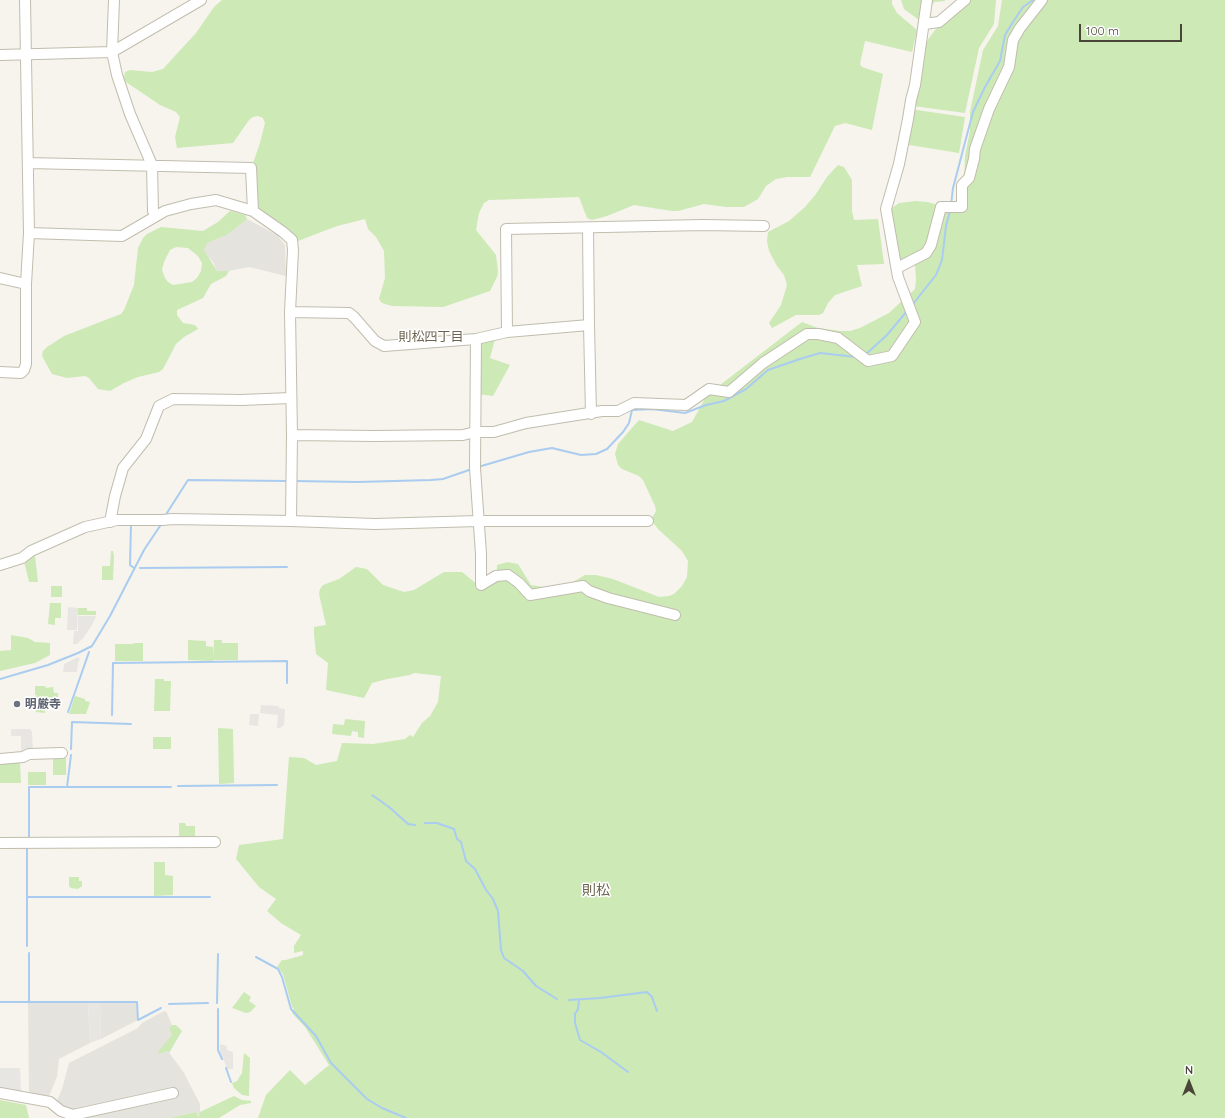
<!DOCTYPE html>
<html>
<head>
<meta charset="utf-8">
<style>
	body { margin:0 }
	#map { position:relative; width:1225px; height:1118px; overflow:hidden; background:#f6f4ec; font-family:Quicksand,sans-serif }
	canvas { display:block }
	.north { position:absolute; left:1169px; top:1062px; width:40px; height:40px; -webkit-text-stroke:3px #fff; paint-order:stroke; rotate:0deg; font-size:11px; font-weight:700; line-height:16px; text-align:center; color:#4a4539 }
	.north::after { content:''; display:block; margin:auto; width:14px; height:18px; background:#4a4539; clip-path:polygon(50% 0,100% 100%,50% 72%,0 100%) }
	.scale { position:absolute; left:1079px; top:24px; width:103px; height:18px; box-sizing:border-box; border:2px solid #4a4539; border-top:0; padding-left:5px; font-size:12px; line-height:14px; white-space:nowrap; color:#4a4539; -webkit-text-stroke:3px #fff; paint-order:stroke }
</style>
</head>
<body>
<div id="map">
<canvas width="1225" height="1118"></canvas>
<div class="north">N</div>
<div class="scale">100 m</div>
</div>
<script>
const ctx = document.querySelector('canvas').getContext('2d');
ctx.lineJoin = 'round';
function fill(path, color) {
  ctx.fillStyle = color;
  ctx.fill(path, 'evenodd');
}
function shape(rows) {
  const path = new Path2D();
  for (const r of rows) {
    path.moveTo(r[0], r[1]);
    for (let i = 2; i < r.length; i += 2) path.lineTo(r[i], r[i + 1]);
  }
  return path;
}
function trace(path, color, width, dash) {
  ctx.strokeStyle = color;
  ctx.lineWidth = width;
  ctx.lineCap = dash ? 'butt' : 'round';
  ctx.setLineDash(dash || []);
  ctx.stroke(path);
}
function label(font, color, halo, rows, align = 'center') {
  ctx.font = font + ' Quicksand,"Noto Sans JP",sans-serif';
  ctx.lineWidth = 3;
  ctx.setLineDash([]);
  ctx.textBaseline = 'middle';
  ctx.strokeStyle = halo;
  ctx.fillStyle = color;
  for (const [text, x, y, turn = 0] of rows) {
    ctx.save();
    ctx.translate(x, y);
    ctx.rotate((+turn || 0) * Math.PI / 180);
    ctx.textAlign = isNaN(turn) ? turn : align;
    if (halo) ctx.strokeText(text, 0, 0);
    ctx.fillText(text, 0, 0);
    ctx.restore();
  }
}
fill(shape([
	[247,219,277,235,282,241,285,245,286,276,249,267,229,271,217,271,216,269,213,262,206,254,204,250,204,247,207,243,227,235],
	[28,1003,88,1003,90,1043,59,1059,57,1077,49,1096,32,1096,29,1091],
	[100,1003,136,1003,138,1020,101,1039],
	[166,1011,172,1025,169,1028,172,1035,159,1054,168,1051,184,1073,200,1104,200,1117,196,1112,169,1118,68,1118,53,1110,62,1089,69,1063,138,1028,142,1023,162,1012]
]), '#e5e3dd');
fill(shape([
	[222,0,892,0,892,4,897,13,917,30,912,52,865,41,860,64,862,67,883,74,872,130,845,123,835,126,810,177,787,177,776,179,766,186,758,199,744,207,726,207,704,204,678,211,672,211,634,205,607,216,592,220,587,218,579,197,489,200,484,203,479,213,476,230,496,255,498,271,497,277,490,291,443,307,392,306,382,303,379,299,385,278,384,251,376,237,368,229,365,219,337,226,298,241,284,228,257,209,253,163,260,143,265,123,263,118,258,116,253,117,249,120,233,143,177,148,175,137,180,117,176,112,160,105,126,82,124,78,125,72,130,70,152,72,163,69,196,33,214,7],
	[901,0,945,0,945,1,934,2,929,11,929,16,919,20,904,9],
	[968,0,996,0,994,24,979,48,965,113,913,106,922,48,935,30],
	[1002,0,1225,0,1225,1118,258,1118,266,1095,290,1070,305,1085,329,1065,305,1027,292,1013,294,1009,292,1007,283,974,277,967,282,960,286,960,303,955,303,951,294,953,294,946,301,935,281,923,267,911,276,899,259,887,236,859,239,845,283,839,289,757,304,758,316,765,321,764,337,761,342,743,373,744,405,739,410,735,413,737,422,723,430,716,438,702,441,676,414,673,410,675,387,679,372,683,364,698,326,690,328,663,316,654,314,634,314,627,326,625,319,594,320,589,323,585,339,579,356,567,367,569,383,585,404,592,414,590,444,572,462,572,478,585,496,583,497,565,507,562,518,564,531,585,550,588,571,583,585,575,596,575,613,579,659,597,669,596,674,594,682,586,687,577,688,561,682,551,658,529,651,520,656,511,655,506,643,480,639,476,622,469,618,465,615,454,618,444,639,420,673,431,692,422,707,395,802,322,818,328,840,331,850,331,860,328,889,313,915,289,916,279,915,264,894,266,884,214,899,203,916,201,927,202,955,209,963,208,965,156,970,131,970,112,983,50,998,26],
	[910,109,965,117,959,153,903,144],
	[838,165,844,167,852,180,852,211,854,220,878,219,884,264,857,265,862,286,835,295,828,303,823,313,819,315,796,315,772,328,769,323,781,305,787,285,784,275,777,266,769,251,767,241,768,232,789,221,805,207,816,194,827,177],
	[230,211,245,215,247,219,227,235,207,243,204,250,217,271,229,271,226,276,211,284,203,298,177,310,177,315,183,323,195,325,198,329,184,337,176,344,163,369,159,372,138,377,124,383,110,391,98,389,89,378,85,376,67,378,52,374,42,356,43,351,47,347,64,336,121,314,124,310,134,285,138,248,143,238,147,234,161,227,203,231,218,222],
	[176,247,188,248,198,256,202,263,201,271,197,278,192,282,173,285,168,282,165,278,162,270,164,262,170,250],
	[495,339,490,358,510,365,493,396,477,394,478,340],
	[111,551,113,551,114,557,113,580,102,580,102,566,110,566],
	[33,556,35,556,38,582,29,582,24,561],
	[51,586,62,586,62,597,51,597],
	[50,603,61,603,61,618,55,618,55,625,48,624],
	[78,608,87,608,87,611,96,611,96,615,78,615],
	[11,635,28,638,35,642,50,643,50,655,35,663,0,671,0,651,11,650],
	[188,640,206,641,206,646,213,647,213,661,188,660],
	[214,640,222,640,222,643,238,643,238,660,213,660],
	[134,643,143,643,143,661,115,661,115,644,133,644],
	[155,679,164,679,164,681,171,681,170,711,154,711],
	[35,686,45,686,46,688,53,687,54,693,58,693,58,700,46,700,45,713,36,712,35,696,38,696,35,695],
	[75,696,85,699,85,701,90,702,86,714,69,714],
	[345,719,365,721,364,738,358,737,358,732,352,731,351,736,332,734,333,724,344,725],
	[218,728,233,729,234,783,219,784],
	[153,737,171,737,171,749,153,749],
	[53,757,66,757,66,775,53,775],
	[0,762,20,762,21,783,0,783],
	[28,772,46,772,46,785,28,785],
	[179,823,185,823,186,826,195,826,195,838,179,838],
	[154,862,165,862,165,875,173,876,173,895,154,896],
	[69,877,79,877,79,881,82,881,82,886,78,889,71,888,69,886],
	[244,992,251,997,249,1001,256,1006,250,1012,246,1013,232,1008],
	[172,1025,176,1025,182,1031,169,1053,168,1051,159,1054,158,1052,172,1035,169,1028],
	[244,1053,250,1058,249,1096,242,1095,234,1088,232,1083,237,1081,242,1073],
	[234,1096,242,1100,251,1101,251,1103,240,1105,219,1118,169,1118,196,1112,199,1117,200,1112],
	[0,1100,26,1105,29,1118,0,1118]
]), '#cce9b6');
fill(shape([
	[68,607,78,608,77,630,67,630],
	[78,616,96,616,92,625,84,637,77,644,73,644,74,631,78,631],
	[78,657,80,659,78,663,77,672,63,672,64,664],
	[261,705,279,706,279,708,285,709,284,725,280,728,277,728,278,715,260,713],
	[250,714,259,714,258,726,249,725],
	[11,729,30,729,32,732,33,752,21,752,21,736,11,736],
	[88,1003,100,1003,101,1039,90,1043],
	[220,1044,227,1046,227,1050,233,1052,233,1069,227,1069,220,1051],
	[0,1068,20,1068,21,1091,16,1093,0,1091]
]), '#e8e6e3');
trace(shape([
	[951,205,953,188,973,112,985,87,1000,61,1005,35,1013,22,1023,7,1033,0],
	[913,304,936,275,942,260,946,226,950,211],
	[865,355,887,335,907,311],
	[478,467,529,452,552,448,581,455,596,454,607,449,623,432,629,423,632,410,652,409,685,413,706,405,724,401,746,389,768,370,800,359,820,353,856,357],
	[294,481,358,482,431,480,443,479,472,469],
	[165,516,188,480,287,481],
	[131,525,130,565,134,568],
	[140,568,287,567],
	[0,679,48,665,78,653,92,646,110,616,144,550,162,523],
	[68,712,89,652],
	[112,715,113,663,287,661,287,683],
	[71,749,72,722,131,724],
	[178,786,277,785],
	[67,787,71,755],
	[372,795,389,807,408,824,415,825],
	[425,823,437,823,454,829,457,839,461,842,466,861,475,869,486,890,493,899,498,911,501,950,504,958,523,971,536,986,557,999],
	[29,839,29,787,171,787],
	[27,847,27,946],
	[27,897,210,897],
	[29,953,29,1002],
	[256,957,278,969,282,977,291,1009,316,1036,331,1063,367,1099,382,1108,406,1118],
	[569,1000,600,998,647,992,652,997,657,1011],
	[579,1000,578,1009,575,1014,575,1023,580,1040,601,1052,628,1072],
	[0,1002,137,1002,138,1020,161,1008],
	[217,1003,218,954],
	[169,1004,208,1003],
	[218,1009,218,1050,222,1059],
	[226,1068,231,1082]
]), '#aaccf0', 2);
const minor = shape([
	[114,0,112,52,117,75,130,114,152,165,153,211,156,216],
	[924,24,939,22,965,0],
	[0,55,112,52,201,0],
	[28,163,251,168,253,211],
	[588,228,589,325,591,414],
	[29,233,122,236,165,211,191,204,216,200,253,211,283,232,292,240,293,250,290,312,292,435,291,521],
	[897,268,926,253,931,245,941,207,962,207,962,185,969,178,974,159,975,149,989,109,1009,67,1013,40,1020,28,1042,0],
	[0,278,26,284],
	[290,312,349,313,354,317,375,341,384,346,476,339,507,332,589,325],
	[507,332,506,229,703,225,764,226],
	[476,339,475,468,481,554,481,585,496,576,508,575,519,583,530,595,583,586,589,591,608,598,675,615],
	[0,372,21,373,24,370,26,364,26,284,29,233,25,0],
	[292,435,374,436,463,435,475,432,494,432,526,423,602,411,618,411,634,403,686,405,709,389,729,392,763,363,807,334,818,334,838,338,868,361,892,356,915,322,898,277,886,209,899,164,908,119,911,100,915,85,927,0],
	[110,522,115,496,123,468,146,439,159,406,173,399,241,400,291,398],
	[0,565,22,558,31,551,85,527,117,520,163,520,172,519,291,521,375,524,478,521,648,521],
	[0,759,23,757,29,754,62,753],
	[0,843,215,842],
	[0,1093,50,1102,61,1111,73,1115,173,1093]
]);
trace(minor, '#c1bdae', 12);
trace(minor, '#fff', 10);
for (const [x, y, r, color] of [
	[17,704,4,"#6b7280"]
]) {
  const dot = new Path2D();
  dot.arc(x, y, r, 0, 2 * Math.PI);
  ctx.fillStyle = color;
  ctx.fill(dot);
  trace(dot, '#fff', 1.5);
}
label('bold 12px', '#5b616d', '#fff', [
	["明厳寺",25,704]
], 'left');
label('13px', '#6d6550', '#fff', [
	["則松四丁目",431,337]
]);
label('14px', '#6d6550', '#fff', [
	["則松",596,891]
]);
</script>
</body>
</html>
